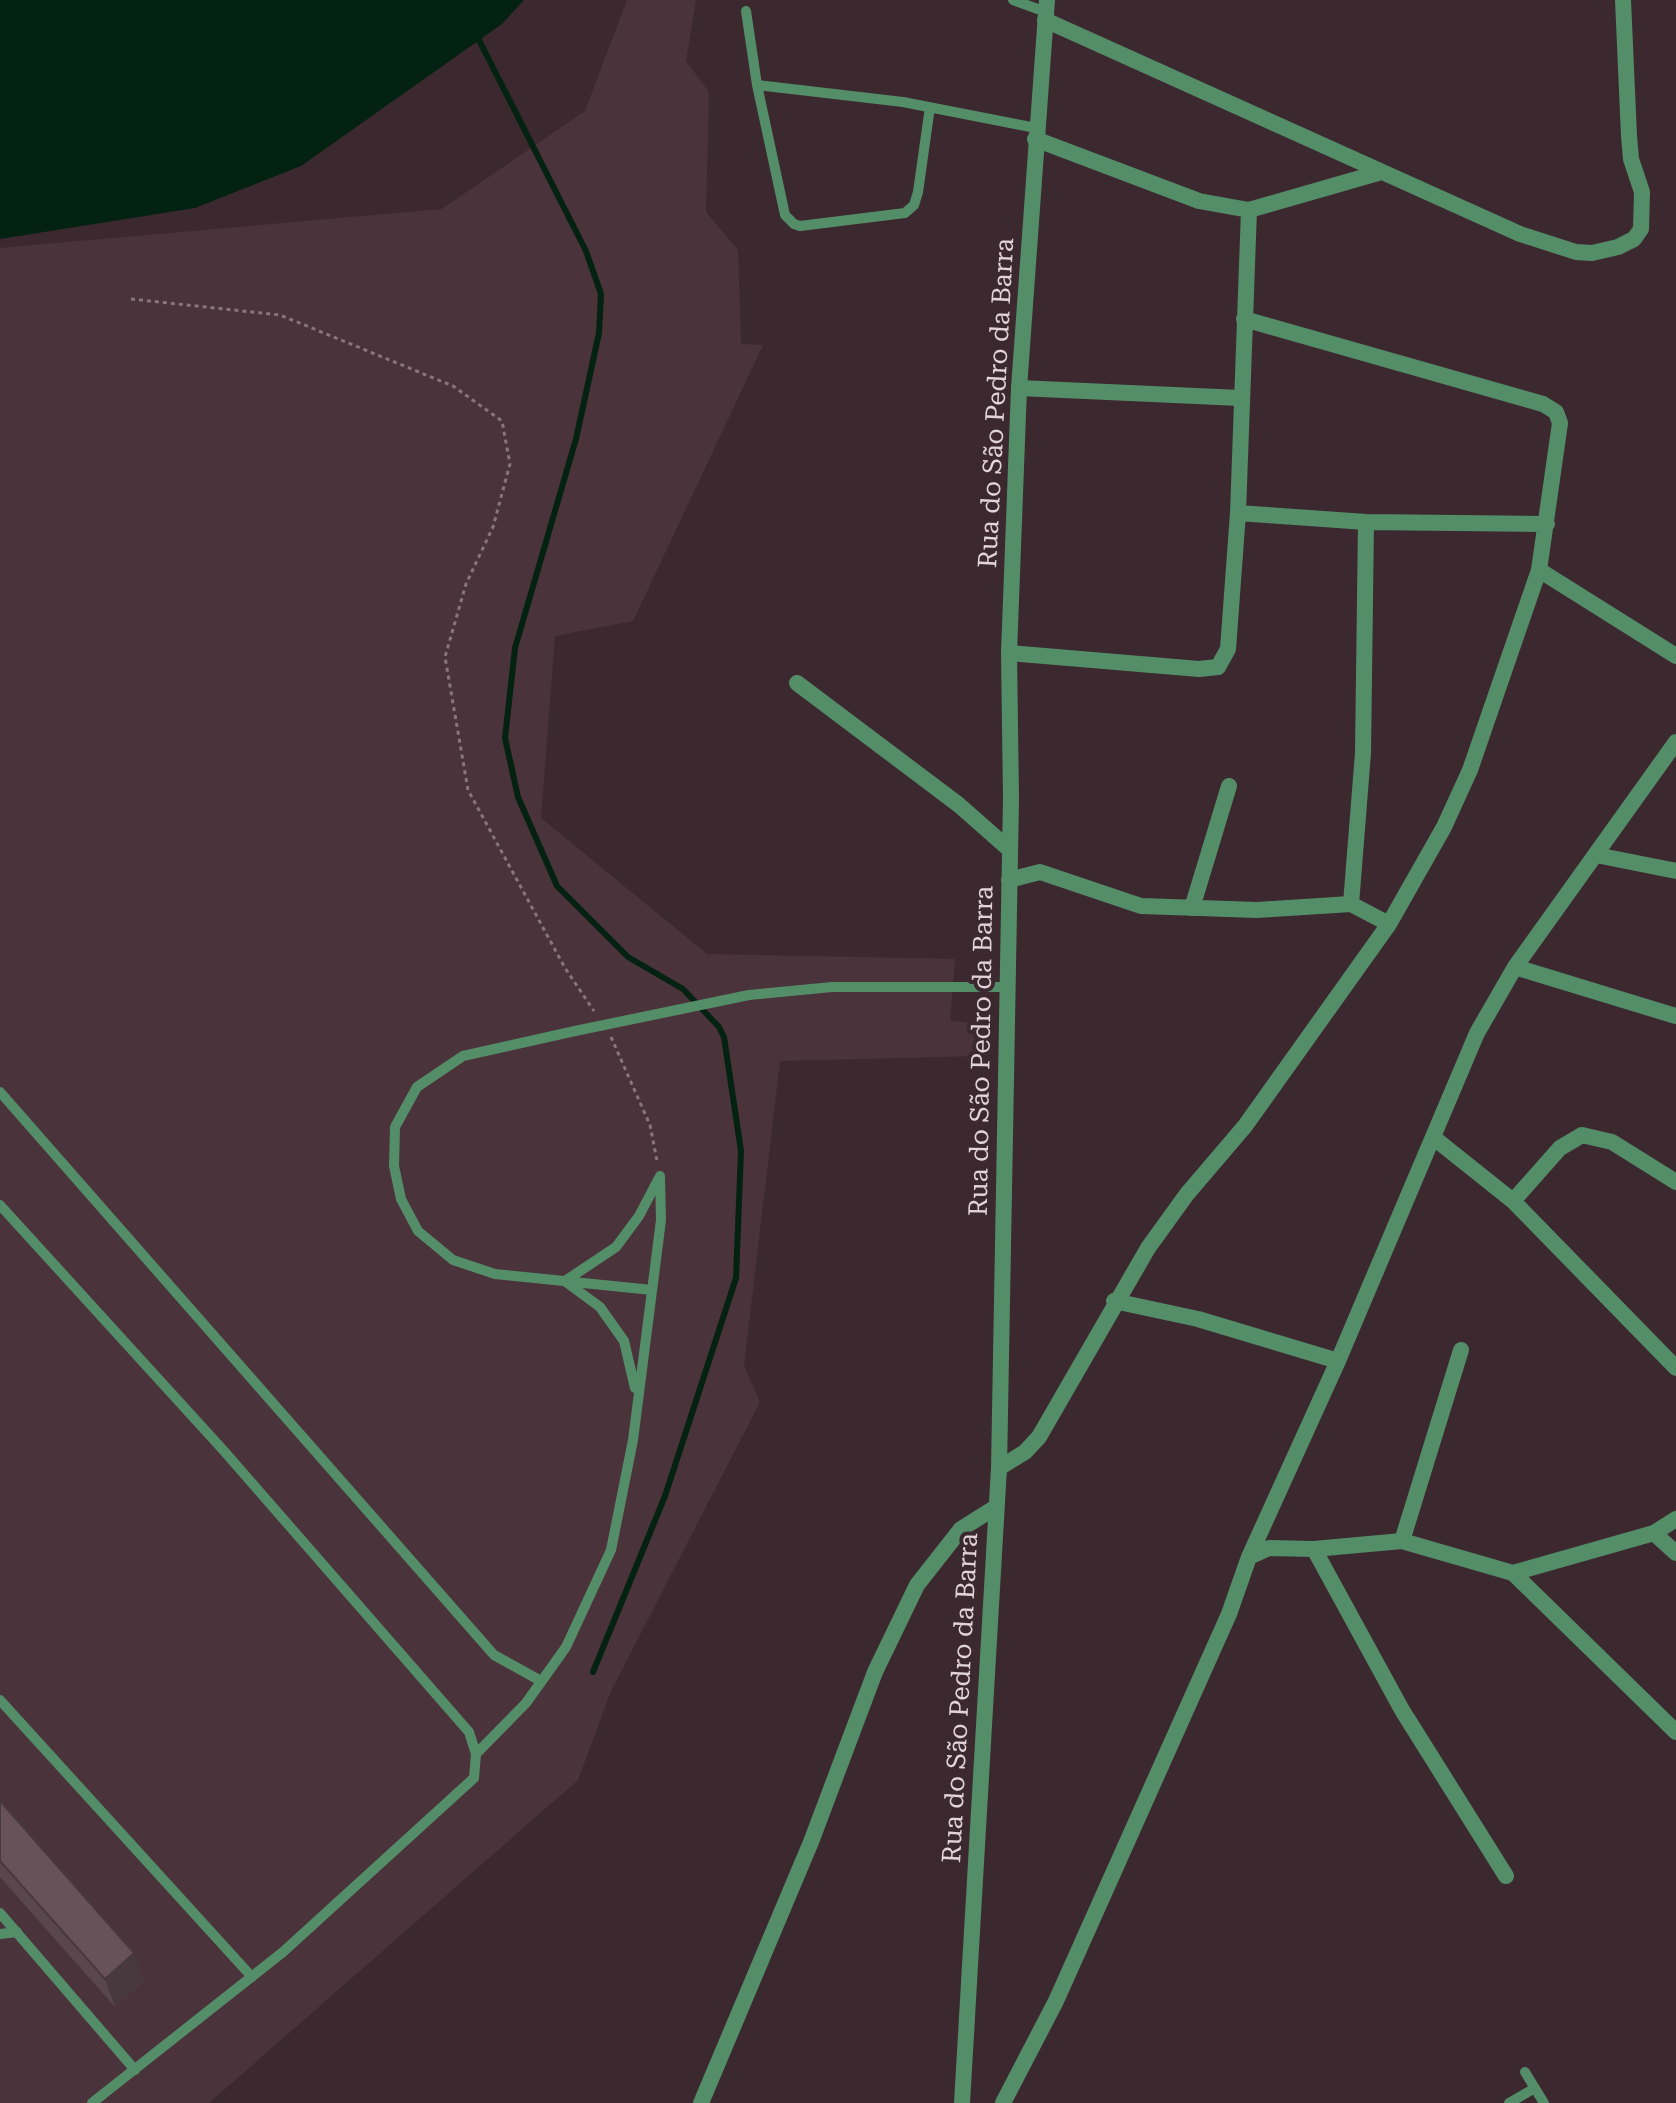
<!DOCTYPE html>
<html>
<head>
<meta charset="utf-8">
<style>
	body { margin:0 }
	canvas { display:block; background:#3b292f }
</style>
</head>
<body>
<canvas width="1676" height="2103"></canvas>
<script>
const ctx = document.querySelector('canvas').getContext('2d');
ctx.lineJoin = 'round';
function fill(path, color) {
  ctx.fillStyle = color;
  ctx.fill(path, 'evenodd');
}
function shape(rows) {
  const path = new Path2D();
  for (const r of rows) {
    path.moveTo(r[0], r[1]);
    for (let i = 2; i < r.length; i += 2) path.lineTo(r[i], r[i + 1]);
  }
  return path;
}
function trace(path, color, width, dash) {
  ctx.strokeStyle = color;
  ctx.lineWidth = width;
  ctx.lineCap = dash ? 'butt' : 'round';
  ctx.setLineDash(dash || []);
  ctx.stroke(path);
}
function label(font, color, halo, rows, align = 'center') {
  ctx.font = font + ' "Roboto Serif",serif';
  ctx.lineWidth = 8;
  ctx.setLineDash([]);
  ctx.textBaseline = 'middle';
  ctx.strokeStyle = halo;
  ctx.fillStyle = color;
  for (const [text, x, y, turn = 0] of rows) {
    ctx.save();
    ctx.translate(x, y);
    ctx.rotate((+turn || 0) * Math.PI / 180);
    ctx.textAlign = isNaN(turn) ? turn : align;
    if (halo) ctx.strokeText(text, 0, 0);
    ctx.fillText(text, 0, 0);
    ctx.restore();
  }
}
fill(shape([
	[627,0,696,0,686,61,709,92,706,212,738,250,741,344,763,345,633,621,555,636,541,818,707,954,955,959,950,1021,980,1023,976,1056,780,1061,744,1365,760,1402,611,1691,578,1780,209,2103,0,2103,0,248,442,209,585,111]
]), '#4b333b');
fill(shape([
	[0,0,524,0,502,24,301,166,195,208,0,239]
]), '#032211');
trace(shape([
	[479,40,586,251,601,294,599,333,576,439,515,648,505,738,518,797,557,886,628,957,683,989,719,1027,724,1037,741,1151,736,1278,665,1496,593,1672]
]), '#032211', 6);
trace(shape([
	[131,299,280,315,453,386,502,421,510,464,493,527,466,584,445,657,468,790,565,968,594,1011],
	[611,1037,650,1125,657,1161]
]), '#87777c', 3, [4, 4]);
trace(shape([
	[1013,0,1046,12],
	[746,11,757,85,785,215,794,224,800,226,905,213,914,205,918,192,930,107],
	[757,85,903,102,1036,128],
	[906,987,1007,987],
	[575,1031,463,1056,417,1087,395,1127,394,1166,401,1199,418,1231,453,1260,495,1274,652,1290],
	[0,1092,494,1655,541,1681],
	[0,1205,224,1451,469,1732,476,1754,474,1778,283,1952,92,2103],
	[565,1281,616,1247,639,1216,659,1178],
	[566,1282,600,1307,624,1341,635,1388],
	[0,1700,252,1977],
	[476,1754,526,1703,566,1647,611,1550,633,1440,661,1220,660,1176],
	[0,1913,135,2070],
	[0,1934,17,1932],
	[1525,2072,1544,2103],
	[1509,2103,1535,2088]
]), '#548e69', 10);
trace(shape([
	[1045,20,1520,234,1576,252,1592,253,1618,247,1634,239,1641,229,1642,192,1631,159,1629,136,1623,0],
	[1035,139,1199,201,1249,210,1378,173],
	[1019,388,1240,398],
	[1238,513,1366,522,1547,524],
	[1539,570,1676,656],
	[1009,653,1199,669,1218,667,1228,649,1238,513,1249,210],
	[797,683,959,805,1010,850],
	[1596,855,1676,871],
	[1009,880,1040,872,1141,906,1257,910,1351,904,1389,924],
	[1351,904,1363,753,1366,522],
	[1192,908,1229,786],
	[1515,967,1676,1016],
	[1434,1138,1513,1201,1676,1368],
	[1513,1201,1560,1148,1582,1135,1612,1142,1676,1182],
	[1114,1301,1198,1319,1338,1361],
	[999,1468,1025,1452,1039,1437,1148,1248,1187,1194,1245,1126,1389,924,1444,827,1470,770,1539,570,1560,423,1556,412,1543,404,1244,319],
	[1654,1533,1676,1553],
	[1402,1541,1461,1350],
	[1314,1549,1402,1710,1506,1876],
	[1249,1557,1269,1548,1314,1549,1402,1541,1513,1573,1654,1533,1676,1519],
	[1513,1573,1676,1732],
	[701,2103,811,1842,875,1672,917,1585,961,1529,996,1507],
	[1003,2103,1056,2001,1229,1614,1249,1557,1338,1361,1477,1033,1515,967,1676,742]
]), '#548e69', 16);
trace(shape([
	[962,2103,999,1468,1011,799,1009,653,1019,388,1047,0]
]), '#548e69', 16);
trace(shape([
	[575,1031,749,995,832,987,906,987]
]), '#548e69', 10);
fill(shape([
	[0,1801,144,1981,115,2007,0,1877]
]), '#59474d');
fill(shape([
	[134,1953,144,1981,115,2007,105,1979]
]), '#48393e');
const building = shape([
	[0,1801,134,1953,105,1979,0,1861,0,1801]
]);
fill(building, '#675259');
trace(building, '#48393e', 2);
label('26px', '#e2d5d9', '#3b292f', [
	["Rua do São Pedro da Barra",997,403,-87],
	["Rua do São Pedro da Barra",982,1051,-89],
	["Rua do São Pedro da Barra",961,1698,-87]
]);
</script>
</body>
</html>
